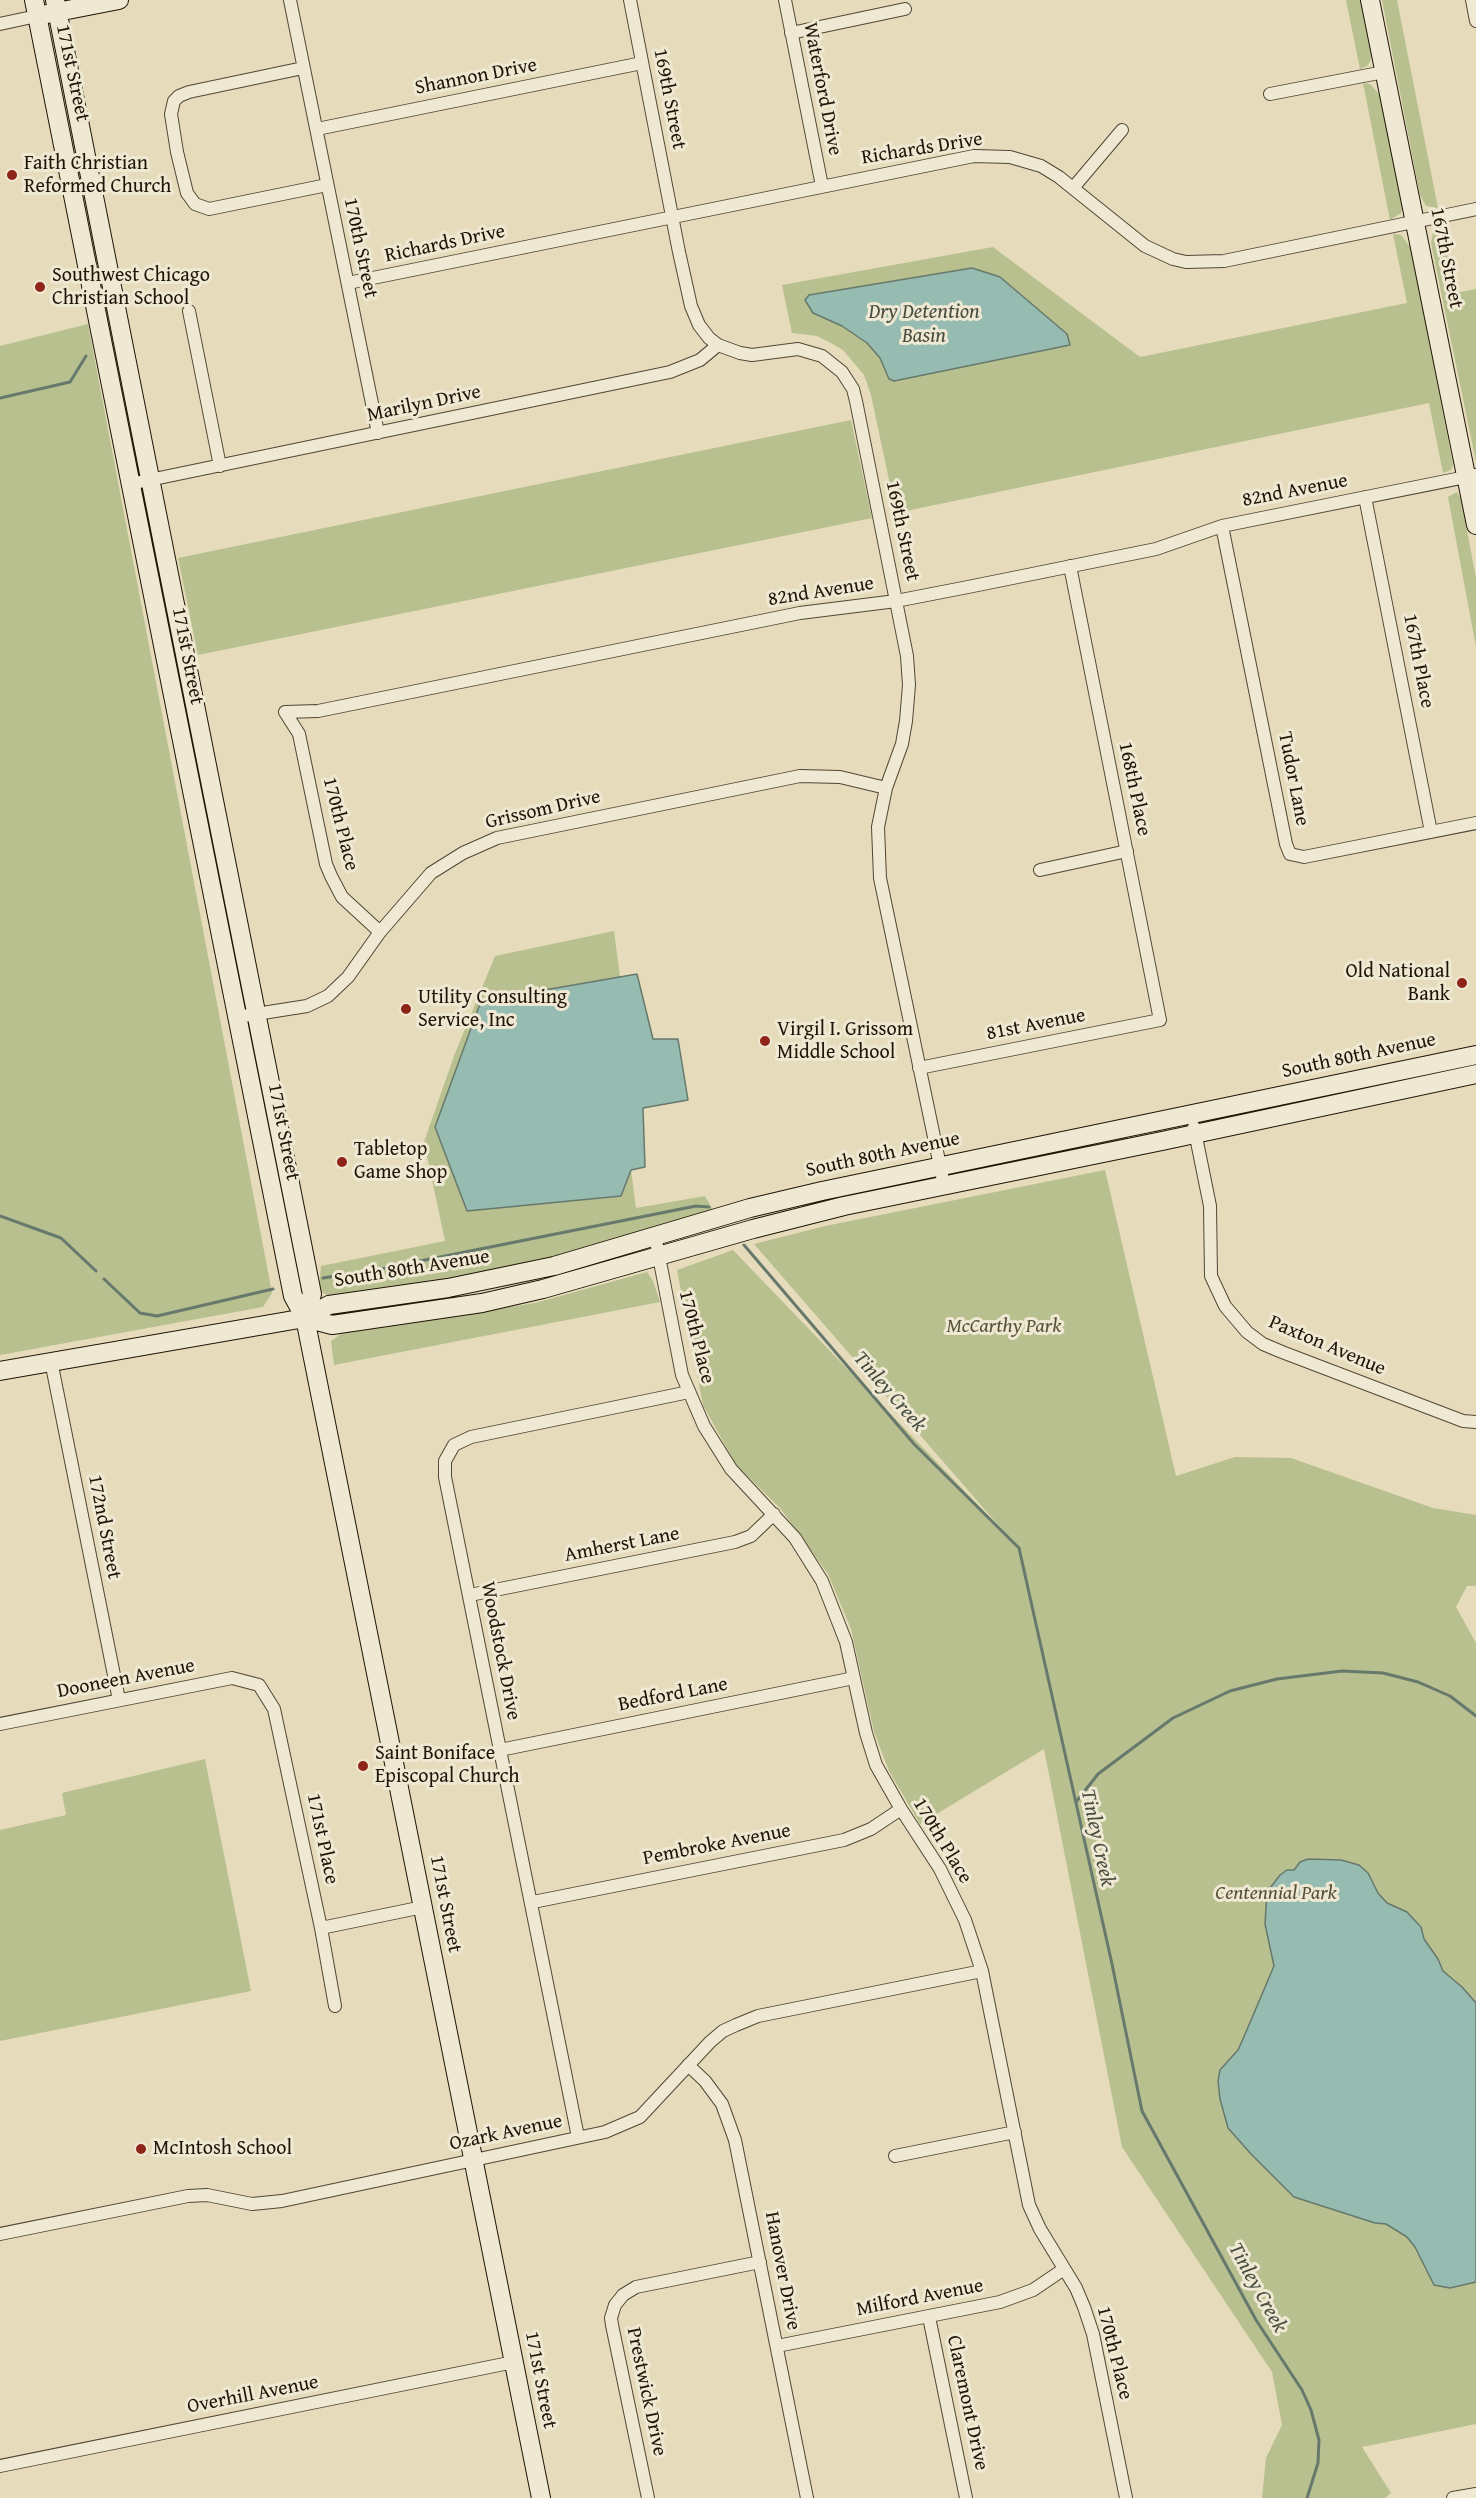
<!DOCTYPE html>
<html>
<head>
<meta charset="utf-8">
<style>
	body { margin:0 }
	canvas { display:block; background:#e6dcbb }
</style>
</head>
<body>
<canvas width="1476" height="2498"></canvas>
<script>
const ctx = document.querySelector('canvas').getContext('2d');
ctx.lineJoin = 'round';
function fill(path, color) {
  ctx.fillStyle = color;
  ctx.fill(path, 'evenodd');
}
function shape(rows) {
  const path = new Path2D();
  for (const r of rows) {
    path.moveTo(r[0], r[1]);
    for (let i = 2; i < r.length; i += 2) path.lineTo(r[i], r[i + 1]);
  }
  return path;
}
function trace(path, color, width, dash) {
  ctx.strokeStyle = color;
  ctx.lineWidth = width;
  ctx.lineCap = dash ? 'butt' : 'round';
  ctx.setLineDash(dash || []);
  ctx.stroke(path);
}
function label(font, color, halo, rows, align = 'center') {
  ctx.font = font + ' "Gentium Book Plus",serif';
  ctx.lineWidth = 6;
  ctx.setLineDash([]);
  ctx.textBaseline = 'middle';
  ctx.strokeStyle = halo;
  ctx.fillStyle = color;
  for (const [text, x, y, turn = 0] of rows) {
    ctx.save();
    ctx.translate(x, y);
    ctx.rotate((+turn || 0) * Math.PI / 180);
    ctx.textAlign = isNaN(turn) ? turn : align;
    if (halo) ctx.strokeText(text, 0, 0);
    ctx.fillText(text, 0, 0);
    ctx.restore();
  }
}
fill(shape([
	[1346,0,1361,0,1372,53,1371,60,1367,66,1360,69],
	[1382,0,1397,0,1438,208,1426,206,1420,195],
	[1363,83,1370,84,1380,95,1403,205,1401,213,1390,220],
	[1441,224,1455,293,1476,289,1476,462,1431,243,1434,228],
	[1393,234,1401,235,1411,248,1453,465,1451,470,1443,473,1429,403,896,513,871,395,864,375,843,350,829,342,817,336,792,333,782,285,993,247,1140,357,1407,303],
	[88,324,272,1293,263,1307,0,1355,0,346],
	[851,420,872,518,198,655,178,558],
	[1457,492,1461,499,1476,578,1476,647,1448,497],
	[614,931,645,1167,631,1170,636,1208,705,1196,714,1212,546,1264,330,1297,319,1290,321,1266,445,1241,424,1142,454,1056,495,956],
	[1105,1170,1176,1476,1235,1457,1291,1458,1433,1508,1476,1515,1476,1586,1467,1586,1456,1607,1476,1643,1476,2424,1362,2447,1391,2493,1385,2498,1262,2498,1266,2458,1282,2425,1272,2372,1122,2147,1044,1749,920,1824,889,1771,874,1732,851,1629,828,1574,780,1508,736,1465,703,1405,677,1270,733,1250,1006,1534,754,1244,825,1226],
	[647,1272,653,1281,660,1302,334,1365,331,1341,342,1333,535,1303],
	[205,1759,251,1991,0,2041,0,1830,66,1815,62,1793]
]), '#b7c08e');
const water = shape([
	[972,268,1000,277,1067,334,1070,345,894,381,889,379,880,358,867,343,842,326,813,313,805,300,809,295,972,268],
	[637,974,653,1039,678,1039,688,1100,643,1108,645,1167,631,1170,621,1196,467,1211,435,1127,481,1001,637,974],
	[1308,1859,1341,1860,1359,1865,1368,1873,1378,1893,1387,1903,1407,1912,1421,1927,1424,1939,1438,1959,1443,1971,1462,1987,1476,2003,1476,2282,1450,2288,1434,2285,1415,2247,1407,2237,1386,2224,1375,2223,1294,2197,1251,2154,1228,2128,1220,2099,1218,2081,1220,2070,1238,2050,1243,2039,1274,1966,1265,1924,1267,1892,1280,1875,1287,1870,1294,1870,1300,1862,1308,1859]
]);
fill(water, '#96bbb1');
trace(water, '#67786d', 1.5);
trace(shape([
	[0,398,70,382,86,356],
	[0,1216,61,1238,96,1271],
	[744,1245,914,1444,1019,1548,1112,1964,1142,2111,1256,2320,1302,2390,1311,2410,1319,2440,1318,2463,1307,2498],
	[405,1264,696,1206,709,1207],
	[323,1278,387,1268],
	[104,1279,140,1313,157,1316,273,1289],
	[1076,1802,1098,1774,1173,1718,1230,1691,1277,1679,1342,1671,1383,1673,1418,1682,1450,1696,1476,1716]
]), '#67786d', 3);
const street = shape([
	[290,0,378,433],
	[630,0,679,252,691,306,699,325,709,338,718,345,740,353,752,355,798,349,822,356,842,372,853,389,856,401,907,656,909,685,906,721,902,744,886,788,878,827,880,878,944,1185],
	[785,0,822,186],
	[1472,0,1476,21],
	[0,24,37,16],
	[791,33,905,9],
	[303,68,189,92,179,96,174,101,171,114,177,152,187,193,195,204,209,209,327,185],
	[1270,94,1384,72],
	[317,129,642,63],
	[1073,188,1122,130],
	[348,283,974,156,1010,157,1041,166,1059,177,1145,246,1173,259,1186,262,1224,261,1476,209],
	[189,311,220,466],
	[130,484,670,372,700,360,718,345],
	[1365,497,1431,832],
	[1222,526,1286,844,1290,854,1304,857,1476,823],
	[285,712,318,711,800,613,896,601,968,587,1156,549,1222,526,1476,475],
	[285,712,299,734,326,864,331,876,342,897,380,932],
	[1040,870,1127,851],
	[237,1017,307,1006,328,996,348,977,380,932,431,873,463,853,497,838,800,776,840,777,886,788],
	[919,1068,1160,1020,1070,566],
	[1194,1127,1210,1206,1211,1276,1225,1306,1247,1332,1263,1344,1282,1352,1463,1421,1476,1422],
	[655,1236,682,1375,704,1426,731,1469,795,1538,822,1581,846,1642,866,1733,876,1765,901,1809,940,1869,965,1920,982,1971,1029,2205,1040,2229,1076,2288,1084,2307,1093,2334,1126,2498],
	[51,1361,119,1700],
	[470,1595,735,1542,751,1536,774,1514],
	[0,1724,232,1678,259,1685,274,1709,321,1928,335,2006],
	[500,1750,854,1678],
	[533,1902,844,1840,871,1829,901,1809],
	[321,1928,423,1907],
	[688,2065,705,2081,722,2104,735,2140,807,2498],
	[578,2137,445,1477,445,1461,454,1445,471,1437,689,1392],
	[895,2156,1015,2132],
	[0,2234,188,2196,207,2195,252,2204,282,2201,605,2132,640,2117,710,2042,723,2031,736,2025,758,2016,982,1971],
	[929,2317,966,2498],
	[777,2346,1000,2302,1033,2290,1064,2269],
	[0,2466,514,2362],
	[648,2498,612,2325,611,2318,615,2305,623,2295,636,2287,760,2262],
	[1453,2498,1476,2494]
]);
const secondary = shape([
	[34,0,293,1296,305,1318,541,2498],
	[55,0,312,1294,305,1318],
	[1370,0,1476,525],
	[47,14,119,0],
	[305,1318,332,1325,482,1303,543,1289,753,1229,844,1206,1162,1141,1476,1074],
	[0,1371,305,1318,329,1305,448,1288,554,1266,750,1208,822,1191,1476,1055]
]);
trace(street, '#524634', 14);
trace(secondary, '#201407', 20);
trace(street, '#efe8d3', 12);
trace(secondary, '#efe8d3', 18);
for (const [x, y, r, color] of [
	[12,175,6,"#8f2418"],
	[40,287,6,"#8f2418"],
	[1462,983,6,"#8f2418"],
	[406,1009,6,"#8f2418"],
	[765,1041,6,"#8f2418"],
	[342,1162,6,"#8f2418"],
	[363,1766,6,"#8f2418"],
	[141,2149,6,"#8f2418"]
]) {
  const dot = new Path2D();
  dot.arc(x, y, r, 0, 2 * Math.PI);
  ctx.fillStyle = color;
  ctx.fill(dot);
  trace(dot, '#efe8d3', 2);
}
label('20px', '#201407', '#efe8d3', [
	["171st Street",72,73,78],
	["Shannon Drive",476,77,-11],
	["Waterford Drive",822,89,79],
	["169th Street",669,99,79],
	["Richards Drive",922,149,-9],
	["Richards Drive",445,244,-12],
	["170th Street",360,248,78],
	["167th Street",1446,258,79],
	["Marilyn Drive",424,404,-12],
	["82nd Avenue",1295,491,-11],
	["169th Street",902,531,78],
	["82nd Avenue",821,592,-9],
	["171st Street",187,656,79],
	["167th Place",1418,661,79],
	["Tudor Lane",1293,779,79],
	["168th Place",1134,789,78],
	["Grissom Drive",543,810,-13],
	["170th Place",340,824,76],
	["81st Avenue",1036,1025,-11],
	["South 80th Avenue",1359,1056,-12],
	["171st Street",283,1132,79],
	["South 80th Avenue",883,1155,-12],
	["South 80th Avenue",412,1269,-9],
	["170th Place",696,1337,76],
	["Paxton Avenue",1327,1346,23],
	["172nd Street",104,1527,79],
	["Amherst Lane",622,1545,-11],
	["Woodstock Drive",500,1651,79],
	["Dooneen Avenue",126,1679,-11],
	["Bedford Lane",673,1695,-11],
	["171st Place",322,1839,78],
	["170th Place",942,1841,59],
	["Pembroke Avenue",717,1845,-11],
	["171st Street",445,1904,79],
	["Ozark Avenue",506,2133,-12],
	["Hanover Drive",782,2271,79],
	["Milford Avenue",920,2298,-11],
	["170th Place",1114,2353,76],
	["171st Street",540,2380,79],
	["Prestwick Drive",646,2392,78],
	["Overhill Avenue",253,2395,-11],
	["Claremont Drive",967,2403,78]
]);
label('20px', '#201407', '#efe8d3', [
	["Faith Christian",24,164],
	["Reformed Church",24,187],
	["Southwest Chicago",52,276],
	["Christian School",52,299],
	["Old National",1450,972,"right"],
	["Bank",1450,995,"right"],
	["Utility Consulting",418,998],
	["Service, Inc",418,1021],
	["Virgil I. Grissom",777,1030],
	["Middle School",777,1053],
	["Tabletop",354,1150],
	["Game Shop",354,1173],
	["Saint Boniface",375,1754],
	["Episcopal Church",375,1777],
	["McIntosh School",153,2149]
], 'left');
label('italic 20px', '#555036', '#efe8d3', [
	["McCarthy Park",1004,1327],
	["Centennial Park",1276,1894]
]);
label('italic 21px', '#494e42', '#efe8d3', [
	["Dry Detention",924,313],
	["Basin",924,337],
	["Tinley Creek",889,1392,49],
	["Tinley Creek",1097,1838,78],
	["Tinley Creek",1257,2288,61]
]);
</script>
</body>
</html>
